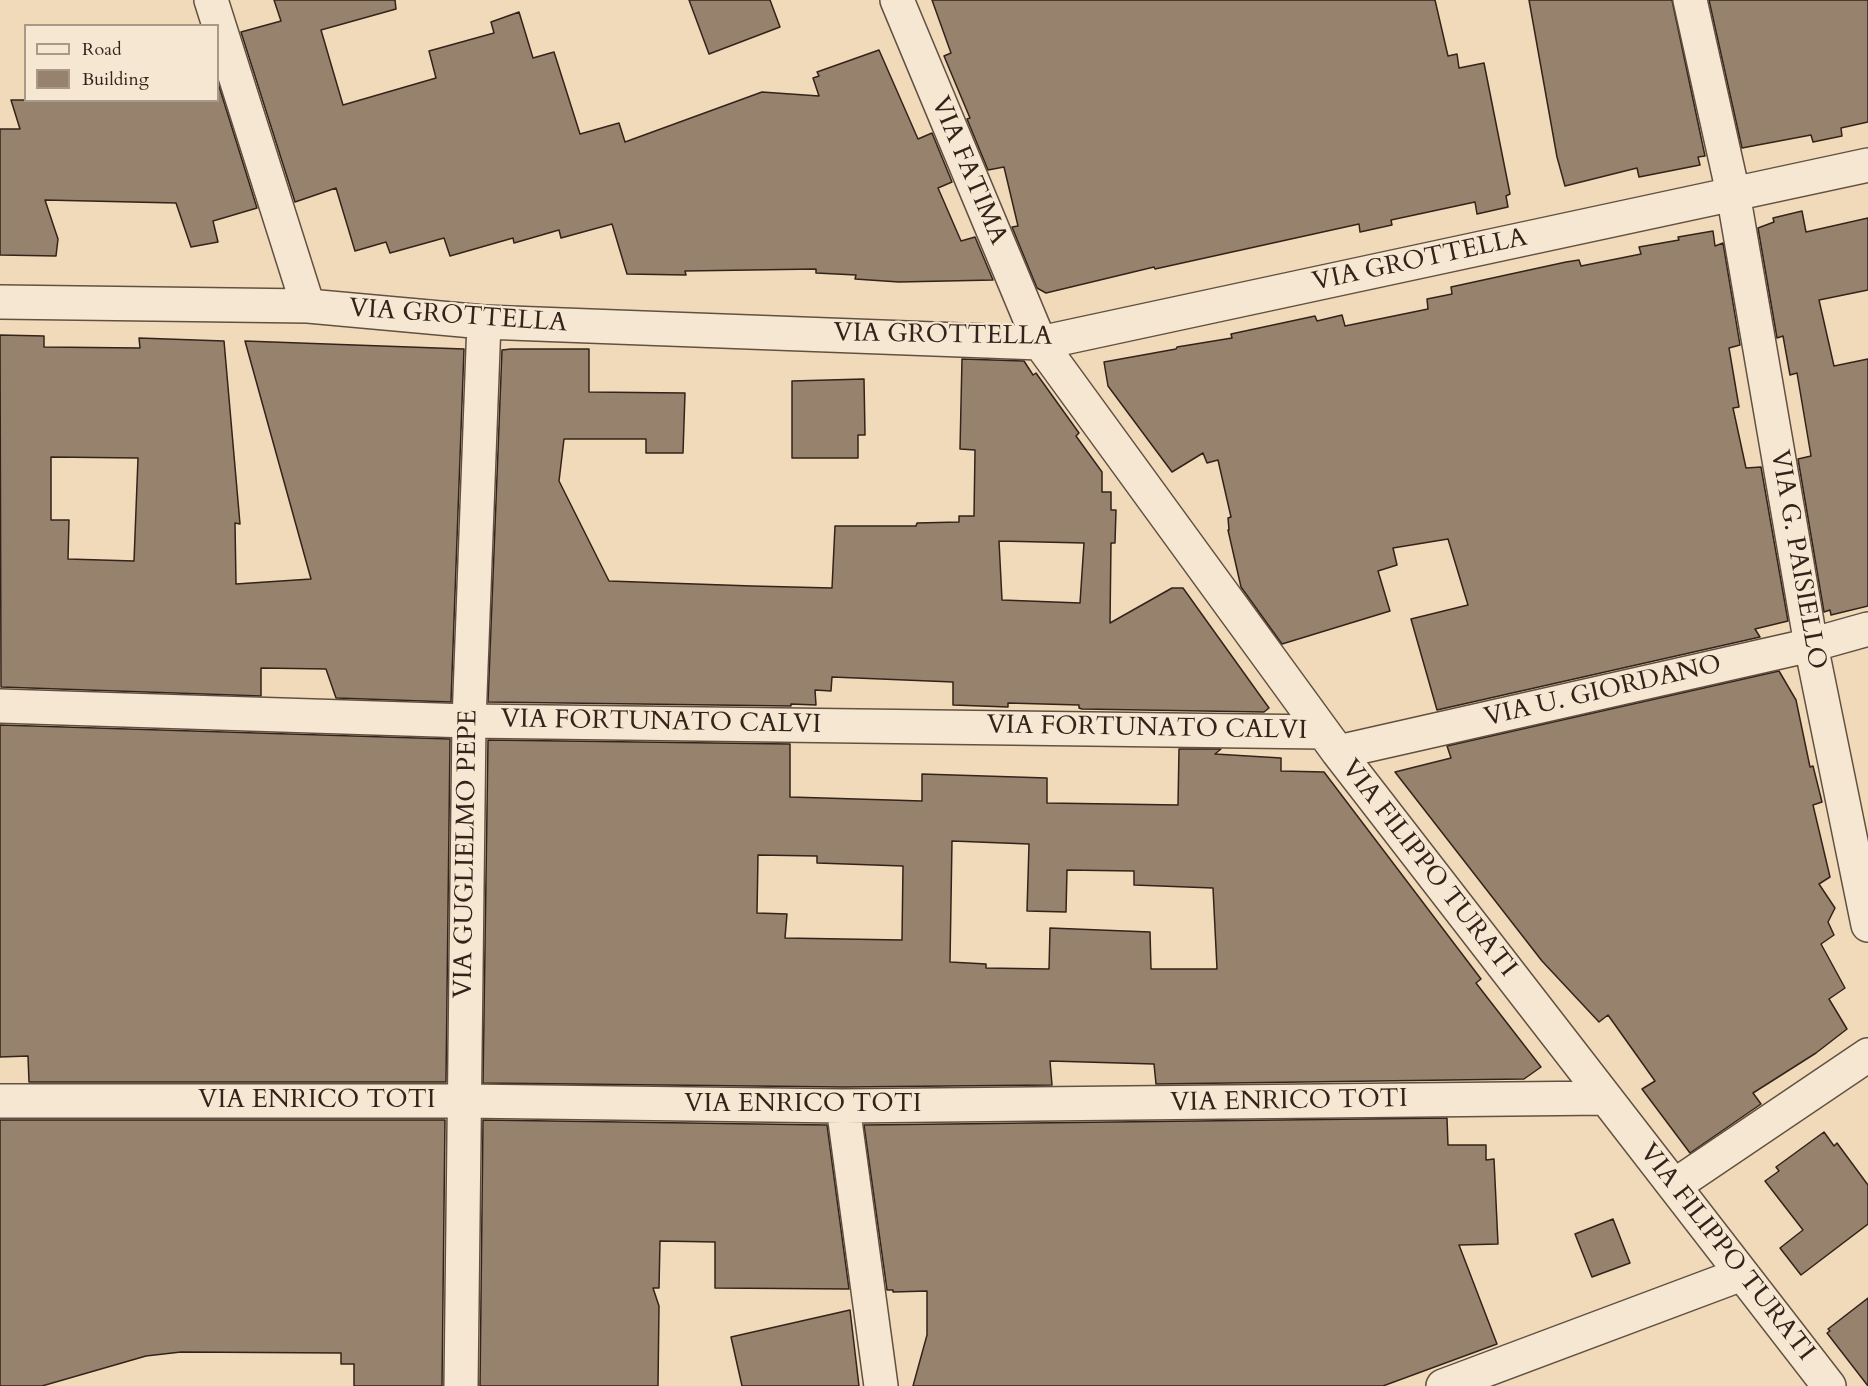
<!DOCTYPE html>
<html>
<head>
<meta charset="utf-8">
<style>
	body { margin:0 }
	#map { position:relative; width:1868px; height:1386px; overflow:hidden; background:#f1daba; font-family:Cardo,serif }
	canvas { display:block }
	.legend { position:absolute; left:24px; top:24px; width:195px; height:78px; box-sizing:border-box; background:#f6e7d2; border:2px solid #a89988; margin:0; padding:8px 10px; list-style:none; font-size:18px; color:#33231a }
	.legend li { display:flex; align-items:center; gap:12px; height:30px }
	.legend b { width:30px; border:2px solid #a89988 }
</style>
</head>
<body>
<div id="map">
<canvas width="1868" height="1386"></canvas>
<ul class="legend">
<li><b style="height:8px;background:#f6e7d2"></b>Road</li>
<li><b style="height:16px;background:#96826d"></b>Building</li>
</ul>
</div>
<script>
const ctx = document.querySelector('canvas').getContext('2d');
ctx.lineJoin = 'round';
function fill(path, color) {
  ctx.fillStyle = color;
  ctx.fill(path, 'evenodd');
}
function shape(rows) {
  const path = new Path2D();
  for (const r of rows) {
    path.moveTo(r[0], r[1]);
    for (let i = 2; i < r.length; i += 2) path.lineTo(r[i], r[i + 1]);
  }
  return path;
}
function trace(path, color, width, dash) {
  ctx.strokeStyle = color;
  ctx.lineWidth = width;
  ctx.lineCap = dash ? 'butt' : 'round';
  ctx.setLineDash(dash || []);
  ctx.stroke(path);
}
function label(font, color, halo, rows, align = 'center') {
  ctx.font = font + ' Cardo,serif';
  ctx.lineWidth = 4.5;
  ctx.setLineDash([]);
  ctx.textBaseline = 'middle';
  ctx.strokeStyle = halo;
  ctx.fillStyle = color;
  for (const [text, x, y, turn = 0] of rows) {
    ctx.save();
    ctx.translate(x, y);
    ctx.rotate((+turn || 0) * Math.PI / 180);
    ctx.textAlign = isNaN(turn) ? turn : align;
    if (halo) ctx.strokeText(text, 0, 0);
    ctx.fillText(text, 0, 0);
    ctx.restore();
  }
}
const building = shape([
	[274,0,395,0,396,9,321,30,343,105,436,78,429,51,494,33,491,22,519,12,533,58,554,52,580,134,619,123,625,142,762,92,819,96,813,78,819,76,817,72,879,50,918,139,932,133,952,182,938,188,961,241,975,237,993,280,899,282,855,279,856,275,816,273,816,269,685,271,686,275,627,274,612,224,561,238,559,230,514,243,513,238,450,256,444,238,390,253,386,242,355,251,336,188,295,202,241,32,281,21,274,0],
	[689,0,770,0,780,27,709,54,689,0],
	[932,0,1435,0,1448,56,1457,54,1459,68,1484,63,1510,194,1506,196,1508,207,1477,214,1475,202,1391,220,1392,225,1360,232,1359,224,1155,269,1154,267,1046,293,1037,288,1012,227,1018,226,1004,167,988,170,967,119,970,118,944,56,951,53,932,0],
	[1529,0,1672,0,1705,156,1698,157,1700,165,1639,177,1637,168,1565,186,1557,157,1529,0],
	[1709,0,1868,0,1868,122,1841,128,1842,136,1813,142,1811,135,1742,148,1709,0],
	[218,83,257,208,213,221,218,242,191,247,176,203,45,200,58,239,56,256,0,255,0,129,20,129,11,100,218,100,218,83],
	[1802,211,1806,232,1868,218,1868,290,1819,300,1834,366,1868,359,1868,606,1831,615,1830,610,1824,612,1798,459,1811,456,1797,373,1790,375,1783,336,1777,338,1758,228,1774,222,1773,218,1802,211],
	[1713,231,1715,246,1723,243,1740,345,1729,348,1739,407,1733,408,1746,468,1761,467,1788,621,1755,629,1760,637,1437,710,1411,619,1468,605,1448,539,1393,548,1397,565,1378,571,1390,611,1282,644,1241,587,1228,530,1229,530,1228,518,1231,517,1218,460,1207,463,1203,453,1172,472,1108,386,1104,362,1176,349,1177,347,1232,338,1231,334,1315,316,1317,321,1342,315,1345,326,1428,309,1427,299,1452,294,1451,287,1566,262,1579,260,1581,266,1641,254,1639,247,1679,240,1678,237,1713,231],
	[0,335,44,336,44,347,140,348,139,338,224,341,240,524,235,523,236,584,311,579,245,341,464,349,451,702,336,698,326,669,261,668,261,696,1,687,0,335],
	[51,457,138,458,134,561,68,559,69,520,51,520,51,457],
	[511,349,589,349,589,392,685,393,683,453,646,453,646,439,564,439,559,481,609,581,752,586,832,588,835,526,916,526,917,523,959,522,959,516,974,516,975,450,960,449,962,359,1024,361,1033,375,1036,373,1079,433,1076,436,1102,472,1102,492,1111,492,1111,510,1116,510,1115,543,1111,543,1110,623,1172,588,1183,588,1269,708,1264,712,1082,709,1079,708,1079,705,1008,703,1008,707,953,705,953,682,832,677,831,691,815,690,816,705,791,704,791,706,488,702,502,350,511,349],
	[999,541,1084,543,1080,603,1002,600,999,541],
	[864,379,865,435,858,435,858,458,792,458,792,381,864,379],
	[1779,671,1796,700,1810,767,1813,766,1822,802,1813,805,1830,877,1819,884,1835,908,1828,922,1834,935,1821,944,1845,988,1829,999,1847,1029,1816,1053,1753,1093,1761,1104,1690,1153,1642,1089,1655,1081,1608,1015,1599,1022,1542,961,1395,772,1451,758,1447,746,1779,671],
	[0,725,450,739,446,1082,29,1082,28,1056,0,1057,0,725],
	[488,740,790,744,790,797,890,800,922,801,922,774,1047,778,1047,803,1178,805,1179,749,1221,749,1215,754,1281,758,1281,771,1324,772,1481,979,1476,983,1541,1067,1524,1079,1156,1084,1154,1064,1050,1061,1052,1085,843,1087,483,1083,488,740],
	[952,841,1029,844,1027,911,1066,912,1067,870,1134,871,1134,885,1213,888,1217,969,1151,969,1150,932,1050,928,1049,969,986,968,986,964,950,962,952,841],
	[758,855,817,856,817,863,903,866,902,940,785,938,787,914,757,913,758,855],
	[1447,1118,1448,1145,1486,1145,1486,1160,1494,1159,1498,1244,1459,1245,1497,1344,1383,1386,913,1386,927,1335,927,1291,893,1292,893,1290,887,1290,864,1125,1447,1118],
	[0,1120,445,1120,442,1386,354,1386,354,1364,341,1364,341,1353,181,1352,146,1356,42,1386,0,1386,0,1120],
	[483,1120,827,1125,849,1289,715,1288,715,1242,660,1241,659,1288,653,1288,659,1306,658,1386,480,1386,483,1120],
	[1824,1132,1834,1146,1837,1143,1868,1185,1868,1224,1801,1275,1780,1248,1803,1230,1765,1181,1779,1171,1776,1167,1824,1132],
	[1613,1219,1630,1263,1592,1277,1575,1234,1613,1219],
	[1868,1298,1868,1386,1827,1333,1830,1331,1828,1329,1868,1298],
	[850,1310,859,1386,742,1386,731,1337,850,1310]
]);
fill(building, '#96826d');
trace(building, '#33231a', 1.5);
const minor = shape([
	[211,0,308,306],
	[897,0,1040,343,1338,752,1829,1386],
	[1690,0,1733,193,1811,645,1868,925],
	[0,302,308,306,484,322,1040,343,1868,165],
	[0,706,469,721,1323,732],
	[1338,752,1811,645,1868,629],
	[0,1101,464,1101,843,1106,1606,1098],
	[843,1106,881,1386],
	[1674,1186,1868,1055],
	[461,1386,469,721,484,322],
	[1443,1386,1742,1274]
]);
trace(minor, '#625142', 36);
trace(minor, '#f6e7d2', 33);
label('26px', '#33231a', '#f6e7d2', [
	["VIA FATIMA",968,171,67],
	["VIA GROTTELLA",1420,261,-12],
	["VIA GROTTELLA",458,317,4],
	["VIA GROTTELLA",943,336,1],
	["VIA G. PAISIELLO",1797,560,80],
	["VIA U. GIORDANO",1603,692,-13],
	["VIA FORTUNATO CALVI",661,723,1],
	["VIA FORTUNATO CALVI",1147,729,1],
	["VIA GUGLIELMO PEPE",467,854,-89],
	["VIA FILIPPO TURATI",1428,869,52],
	["VIA ENRICO TOTI",317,1101],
	["VIA ENRICO TOTI",1289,1102,-1],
	["VIA ENRICO TOTI",803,1105],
	["VIA FILIPPO TURATI",1726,1253,52]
]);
</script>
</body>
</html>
